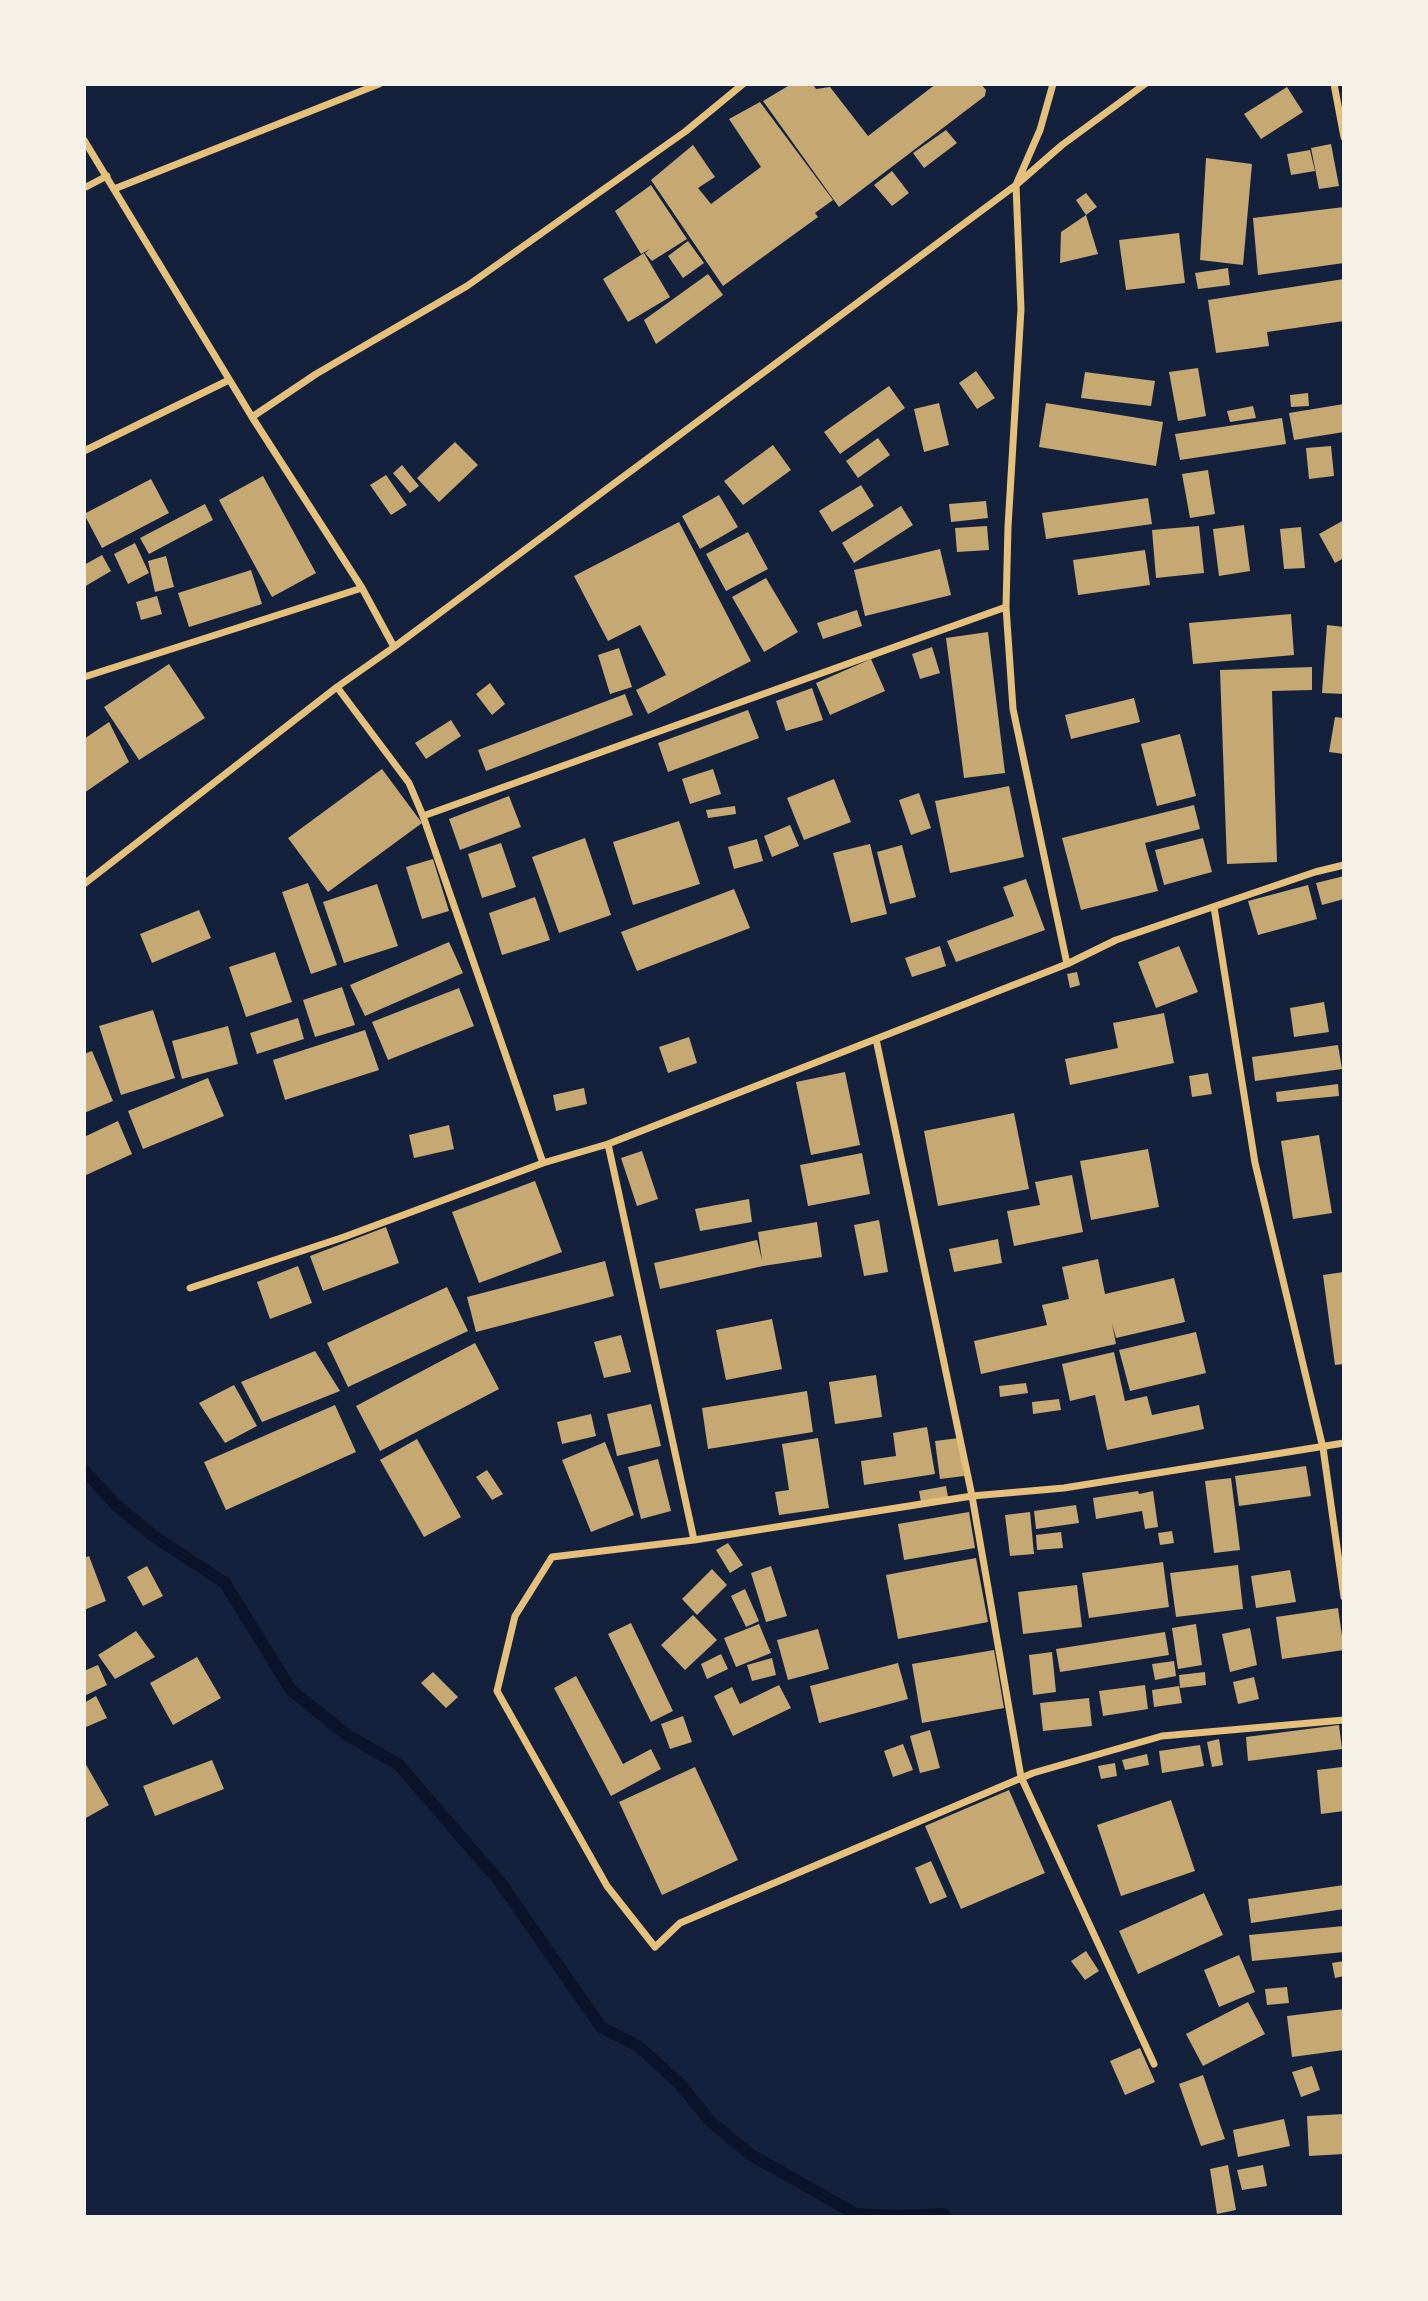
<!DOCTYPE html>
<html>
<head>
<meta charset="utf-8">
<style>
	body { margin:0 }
	#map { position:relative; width:1428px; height:2301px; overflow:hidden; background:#14213d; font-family:"Libre Baskerville",serif }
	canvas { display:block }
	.frame { position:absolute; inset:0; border:86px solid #f6f1e7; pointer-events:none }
</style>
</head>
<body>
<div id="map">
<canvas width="1428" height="2301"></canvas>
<div class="frame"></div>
</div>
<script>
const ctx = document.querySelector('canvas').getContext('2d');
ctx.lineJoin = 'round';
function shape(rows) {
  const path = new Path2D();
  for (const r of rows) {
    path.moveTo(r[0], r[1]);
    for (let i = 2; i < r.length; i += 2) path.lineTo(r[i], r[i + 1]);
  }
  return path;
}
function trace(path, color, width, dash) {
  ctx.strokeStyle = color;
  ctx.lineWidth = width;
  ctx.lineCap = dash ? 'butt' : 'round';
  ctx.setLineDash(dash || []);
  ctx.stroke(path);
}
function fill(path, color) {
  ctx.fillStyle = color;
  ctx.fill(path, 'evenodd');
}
trace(shape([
	[84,1470,116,1505,155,1537,225,1583,291,1690,347,1735,399,1765,500,1882,601,2027,638,2046,679,2083,710,2121,751,2155,856,2214,898,2216,943,2214,946,2217]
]), '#0b132b', 12);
fill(shape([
	[936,84,981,84,986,90,985,96,839,207,763,101,788,86,814,86,816,89,830,87,868,136],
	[1287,87,1303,112,1261,139,1244,114],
	[760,102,833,200,815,213,818,217,723,286,651,180,693,145,715,177,698,188,711,204,761,167,729,119],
	[946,130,957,143,924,168,913,153],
	[1331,144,1339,186,1319,189,1311,148],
	[1310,150,1315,171,1291,175,1287,154],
	[1206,158,1252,164,1243,265,1200,260],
	[892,171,909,193,892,206,874,185],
	[651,185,687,239,652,261,645,253,650,249,641,254,615,211],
	[1086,193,1097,207,1086,215,1076,200],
	[1344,207,1344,263,1258,275,1253,218],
	[1086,215,1098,254,1060,263,1061,232],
	[1179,233,1185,283,1126,290,1119,240],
	[688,241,704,263,683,278,668,256],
	[644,253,670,297,628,322,603,279],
	[1228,268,1230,285,1198,289,1195,273],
	[708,274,723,295,656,344,644,320],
	[1344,279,1344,321,1267,332,1269,346,1216,353,1208,300],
	[1198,368,1206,416,1178,421,1169,372],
	[976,371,995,398,977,409,959,383],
	[1085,372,1155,381,1151,406,1081,398],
	[889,386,905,408,840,454,824,432],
	[1308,393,1309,406,1291,407,1290,395],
	[939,403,949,445,924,452,914,409],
	[1046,403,1163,422,1156,466,1039,447],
	[1344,404,1344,432,1294,440,1289,413],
	[1253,406,1256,418,1230,422,1227,411],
	[1282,418,1286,444,1180,460,1175,434],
	[878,438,890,455,858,478,846,461],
	[455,442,478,465,439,502,417,478],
	[773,445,791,470,743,505,724,481],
	[1331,446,1334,476,1309,479,1306,448],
	[402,465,419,486,410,493,393,473],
	[1208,470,1215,514,1190,518,1182,474],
	[386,475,407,505,391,515,370,485],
	[263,476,316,573,272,597,219,500],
	[151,479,169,513,102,548,84,514],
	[861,485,874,506,832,532,819,511],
	[719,495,738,527,700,549,682,516],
	[1148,498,1152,524,1046,539,1042,513],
	[986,501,988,518,951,522,949,504],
	[205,504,213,520,149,554,140,538],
	[901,506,913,525,854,563,842,543],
	[1344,520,1344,558,1335,563,1319,534],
	[679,522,751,661,648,714,636,690,666,675,640,625,608,641,574,576],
	[1244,525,1250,571,1219,576,1213,529],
	[987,526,989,550,957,552,955,528],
	[1199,526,1204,573,1156,578,1152,530],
	[1301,527,1305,568,1284,569,1280,529],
	[748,532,768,569,726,591,706,554],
	[135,543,149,573,128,584,114,554],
	[940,549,951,595,865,616,854,570],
	[1145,550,1150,585,1078,595,1073,560],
	[102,555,111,571,84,587,84,565],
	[166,556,174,587,155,592,148,561],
	[251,570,262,604,189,627,178,593],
	[766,578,798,632,764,652,732,597],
	[157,596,162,614,141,620,136,602],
	[857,610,862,626,823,639,817,623],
	[1291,614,1294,655,1193,664,1189,623],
	[1327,625,1344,627,1344,694,1322,693],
	[988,632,1005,773,964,778,946,638],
	[932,647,940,673,920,679,912,654],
	[619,648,632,687,610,694,598,655],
	[871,659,885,691,830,715,816,683],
	[169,664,205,718,139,760,104,707],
	[1312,667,1312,690,1272,691,1277,862,1227,864,1220,670],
	[490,683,505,704,492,715,476,694],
	[812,688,823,720,786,731,776,701],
	[625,694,633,715,486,771,478,750],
	[1134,698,1140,722,1071,739,1065,715],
	[748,710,759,738,668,772,658,743],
	[1335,717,1344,718,1344,754,1329,752],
	[451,720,461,736,426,759,415,743],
	[109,722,129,762,84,793,84,739],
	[1180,734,1196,796,1157,806,1141,744],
	[382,769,422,823,328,892,288,838],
	[713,769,721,794,690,804,682,779],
	[834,779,851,822,804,840,787,798],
	[1009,786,1024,857,950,873,935,801],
	[919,793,931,828,911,835,899,800],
	[509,796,521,827,460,850,449,819],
	[1194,805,1200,829,1145,843,1158,891,1081,910,1062,838],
	[735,806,736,814,708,818,706,810],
	[679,821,700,884,633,905,613,842],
	[790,825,799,846,772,857,764,836],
	[585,838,611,915,559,933,532,857],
	[1203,838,1212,872,1164,885,1155,850],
	[757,839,763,861,734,869,728,847],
	[501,843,516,887,482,898,468,854],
	[870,844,887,914,851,923,833,853],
	[902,845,916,897,890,904,877,852],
	[433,859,449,911,422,919,406,867],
	[1344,876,1344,899,1322,905,1316,883],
	[1026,879,1045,930,956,962,947,941,1014,916,1003,887],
	[308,883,337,965,311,974,282,892],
	[377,884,398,946,344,963,323,902],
	[1308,885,1317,919,1258,935,1248,901],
	[734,889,750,928,637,971,621,932],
	[535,897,550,940,502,955,489,913],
	[199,910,211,938,152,963,140,934],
	[449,942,463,973,365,1016,350,985],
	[940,946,946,966,912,977,905,958],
	[1179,946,1198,992,1156,1008,1138,962],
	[275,952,292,1002,246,1017,229,967],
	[1077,972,1080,985,1070,988,1067,974],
	[342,987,355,1025,315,1037,303,1000],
	[459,988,474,1026,388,1060,372,1022],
	[1324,1002,1329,1032,1294,1037,1290,1008],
	[153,1010,175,1078,121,1095,99,1026],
	[1164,1013,1174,1063,1070,1085,1065,1059,1118,1048,1113,1023],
	[298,1018,304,1039,257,1054,250,1033],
	[228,1026,238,1064,182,1079,172,1041],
	[365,1030,379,1070,285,1100,273,1060],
	[689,1037,697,1063,668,1073,659,1047],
	[1338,1045,1342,1069,1255,1081,1252,1057],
	[92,1051,113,1101,84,1113,84,1054],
	[845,1072,860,1145,811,1155,796,1082],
	[1208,1073,1212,1094,1192,1097,1189,1076],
	[208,1078,224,1116,143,1149,128,1111],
	[1338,1084,1339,1096,1277,1102,1276,1092],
	[584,1088,587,1104,556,1111,553,1095],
	[1014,1113,1029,1189,938,1206,924,1131],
	[118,1121,132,1154,84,1176,84,1137],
	[449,1125,454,1149,414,1158,409,1135],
	[1319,1135,1332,1213,1293,1219,1281,1141],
	[1148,1149,1159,1207,1091,1220,1080,1161],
	[642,1151,658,1199,637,1206,621,1158],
	[862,1153,870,1194,808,1206,800,1165],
	[1072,1175,1083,1232,1014,1246,1007,1211,1040,1205,1035,1182],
	[535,1181,562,1252,479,1283,452,1212],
	[749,1199,752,1222,700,1231,695,1209],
	[879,1220,888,1272,864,1276,854,1225],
	[817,1222,822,1257,763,1266,660,1289,654,1263,757,1240,762,1260,758,1232],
	[386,1227,399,1263,323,1291,310,1256],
	[998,1239,1002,1263,954,1272,949,1249],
	[1098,1259,1105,1294,1174,1278,1185,1322,1116,1338,1112,1323,1116,1344,981,1374,974,1341,1047,1325,1042,1305,1069,1299,1062,1267],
	[605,1261,614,1296,476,1332,467,1297],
	[298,1266,312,1303,270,1319,257,1282],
	[1344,1272,1344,1364,1335,1365,1323,1275],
	[447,1287,468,1331,348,1387,327,1343],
	[772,1319,782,1369,726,1380,716,1330],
	[1196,1332,1206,1373,1130,1391,1119,1350],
	[621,1335,631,1372,604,1378,594,1342],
	[475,1343,499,1389,380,1451,356,1406],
	[315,1351,340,1391,262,1422,241,1382],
	[1114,1352,1125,1401,1147,1396,1152,1415,1199,1405,1204,1429,1107,1450,1095,1395,1070,1401,1062,1364],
	[876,1375,882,1417,835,1424,829,1382],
	[1026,1383,1028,1393,1000,1397,999,1386],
	[234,1385,257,1426,225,1443,199,1403],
	[807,1391,813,1432,708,1449,702,1408],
	[1059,1399,1061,1410,1033,1414,1032,1402],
	[651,1404,661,1446,617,1456,607,1414],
	[335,1405,356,1452,226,1510,204,1462],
	[591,1414,596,1436,562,1444,557,1422],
	[927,1427,935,1474,864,1485,861,1461,896,1456,893,1433],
	[818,1438,829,1508,779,1515,775,1492,789,1490,782,1444],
	[959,1438,964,1476,940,1479,935,1441],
	[417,1439,461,1517,424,1537,380,1460],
	[605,1442,634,1515,591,1532,562,1460],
	[658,1459,671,1511,641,1519,628,1467],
	[1306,1466,1311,1496,1239,1506,1235,1476],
	[487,1470,503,1494,492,1500,476,1477],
	[1231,1478,1240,1550,1214,1553,1205,1481],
	[946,1486,948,1497,921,1502,919,1491],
	[1138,1491,1139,1494,1153,1491,1158,1527,1145,1529,1142,1511,1096,1519,1093,1498],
	[1076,1505,1079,1523,1036,1529,1034,1511],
	[969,1512,975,1548,904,1560,898,1524],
	[1030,1512,1034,1554,1010,1556,1005,1515],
	[1172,1531,1174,1543,1160,1545,1158,1533],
	[1061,1532,1063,1548,1037,1550,1036,1535],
	[728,1543,743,1565,730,1573,716,1550],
	[89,1556,106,1601,84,1610,84,1558],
	[976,1558,988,1622,898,1639,886,1575],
	[1163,1562,1169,1607,1089,1618,1082,1573],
	[1238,1565,1243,1609,1176,1617,1170,1573],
	[147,1566,163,1596,143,1606,127,1577],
	[771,1566,787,1616,766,1622,751,1573],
	[712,1569,727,1585,697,1615,682,1599],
	[1290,1570,1296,1602,1256,1608,1251,1576],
	[1077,1585,1082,1627,1023,1634,1018,1592],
	[745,1589,759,1621,746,1627,731,1596],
	[1338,1608,1344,1650,1282,1659,1276,1617],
	[693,1615,717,1640,685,1670,661,1645],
	[631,1623,673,1711,651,1722,608,1634],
	[759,1624,771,1653,736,1667,724,1638],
	[1196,1624,1202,1665,1178,1669,1172,1628],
	[1250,1628,1257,1665,1230,1672,1222,1634],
	[818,1629,829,1669,788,1680,777,1640],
	[136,1631,155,1657,115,1679,98,1655],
	[1165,1632,1169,1655,1060,1672,1056,1649],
	[994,1650,1004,1708,922,1723,912,1664],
	[1052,1652,1056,1692,1033,1695,1029,1655],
	[721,1654,728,1669,707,1679,701,1664],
	[197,1657,221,1698,173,1725,150,1683],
	[772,1658,776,1675,752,1681,747,1665],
	[1174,1661,1176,1676,1155,1680,1152,1664],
	[898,1663,908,1699,819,1723,810,1686],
	[98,1665,107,1685,84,1696,84,1671],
	[433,1672,458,1697,446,1708,421,1683],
	[1205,1672,1206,1685,1180,1688,1179,1675],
	[576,1676,623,1764,651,1749,661,1769,611,1796,554,1688],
	[1254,1677,1259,1699,1238,1704,1233,1682],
	[779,1685,791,1708,733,1736,714,1696,732,1687,740,1704],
	[1145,1685,1148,1709,1103,1716,1099,1691],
	[1179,1686,1182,1703,1154,1707,1152,1690],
	[96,1696,107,1718,86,1727,84,1703],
	[1089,1698,1092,1726,1043,1731,1040,1703],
	[683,1716,692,1742,670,1749,661,1724],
	[1339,1725,1342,1749,1248,1761,1246,1737],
	[930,1730,940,1768,920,1773,910,1736],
	[1219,1739,1223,1765,1212,1767,1207,1742],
	[903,1744,913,1770,893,1777,884,1751],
	[1200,1745,1204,1766,1162,1773,1159,1751],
	[1147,1754,1149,1765,1125,1770,1122,1760],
	[212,1760,224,1789,155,1816,143,1786],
	[84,1761,109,1805,84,1819],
	[1115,1763,1117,1776,1101,1779,1098,1766],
	[695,1767,738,1860,662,1895,619,1802],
	[1342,1767,1344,1811,1321,1814,1317,1770],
	[1009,1790,1045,1873,961,1909,925,1826],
	[1171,1800,1195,1871,1121,1896,1097,1825],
	[931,1861,947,1897,930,1904,915,1868],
	[1344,1885,1344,1909,1251,1923,1248,1899],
	[1204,1893,1223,1935,1138,1974,1119,1931],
	[1344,1926,1344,1952,1252,1961,1249,1935],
	[1086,1951,1099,1971,1085,1980,1071,1961],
	[1239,1955,1255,1992,1219,2007,1204,1970],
	[1344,1961,1344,1976,1335,1978,1332,1963],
	[1287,1987,1289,2003,1267,2005,1265,1989],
	[1248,2002,1265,2034,1203,2066,1186,2034],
	[1344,2009,1344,2050,1292,2057,1287,2016],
	[1140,2048,1155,2082,1125,2095,1110,2061],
	[1312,2066,1320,2090,1301,2097,1292,2072],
	[1203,2075,1225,2139,1201,2146,1179,2084],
	[1344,2114,1344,2154,1309,2156,1307,2116],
	[1284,2119,1290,2146,1238,2157,1233,2130],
	[1228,2165,1236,2210,1217,2214,1210,2169],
	[1263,2165,1267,2186,1242,2190,1237,2170]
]), '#c6a872');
trace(shape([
	[1053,84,1040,130,1016,185,1021,309,1008,527,1006,607,1013,709,1067,964],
	[1334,84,1344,137],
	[84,140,252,417,362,588,394,647],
	[84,188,107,176],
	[114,189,379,84],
	[252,417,316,374,467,286,686,131,743,84],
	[84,451,229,380],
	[84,677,362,588],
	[337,687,409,783,423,816,543,1163],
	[423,816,1006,607],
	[84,884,337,687,394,647,1016,185,1062,145,1145,84],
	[1214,907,1255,1163,1323,1448,1344,1597],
	[876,1039,972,1496,1021,1777,1154,2064],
	[608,1144,694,1540],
	[190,1288,344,1237,543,1163,608,1144,1067,964,1116,940,1315,872,1344,865],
	[1344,1443,1064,1488,972,1496,694,1540,552,1557,515,1616,497,1691,607,1886,655,1947,680,1923,1033,1773,1162,1736,1344,1720]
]), '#e5c07b', 7);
</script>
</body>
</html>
